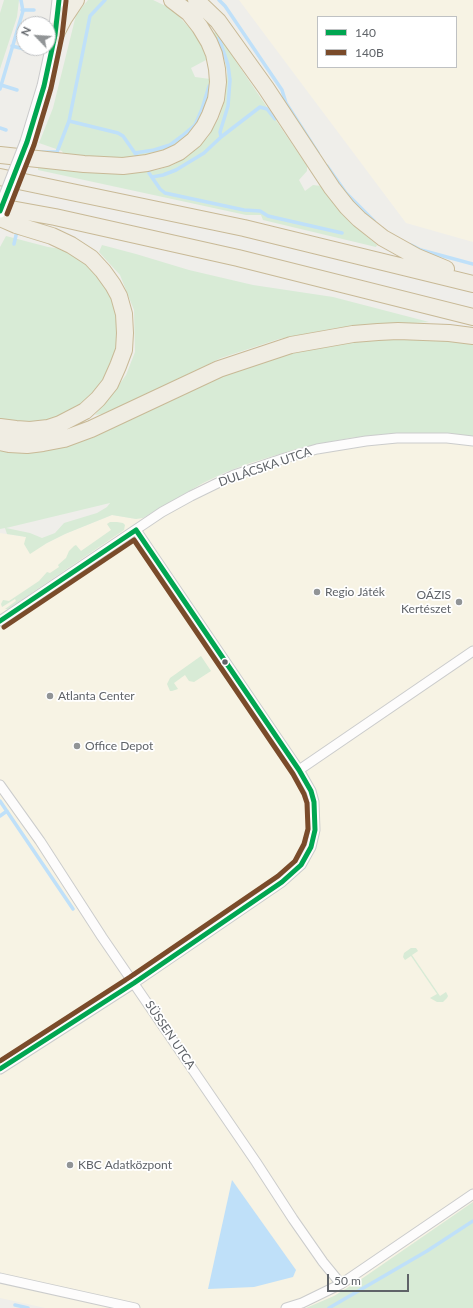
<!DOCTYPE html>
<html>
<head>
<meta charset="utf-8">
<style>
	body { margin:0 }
	#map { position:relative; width:473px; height:1308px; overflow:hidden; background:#efeeea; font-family:Lato,sans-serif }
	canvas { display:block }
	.legend { position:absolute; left:317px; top:16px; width:140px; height:52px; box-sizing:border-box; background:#fff; border:1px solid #bfc1c3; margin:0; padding:5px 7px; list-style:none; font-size:12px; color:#5f6368 }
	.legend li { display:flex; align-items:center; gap:8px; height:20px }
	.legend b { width:20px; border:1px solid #bfc1c3 }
	.north { position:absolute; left:16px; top:16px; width:40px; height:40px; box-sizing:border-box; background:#fff; border:1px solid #bfc1c3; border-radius:50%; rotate:295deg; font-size:11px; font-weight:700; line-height:16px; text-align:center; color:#5f6368 }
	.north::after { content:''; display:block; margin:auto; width:14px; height:18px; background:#919496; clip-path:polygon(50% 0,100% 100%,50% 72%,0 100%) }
	.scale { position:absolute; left:327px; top:1274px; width:82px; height:18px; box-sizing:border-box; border:2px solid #5f6368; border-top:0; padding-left:5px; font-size:12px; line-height:14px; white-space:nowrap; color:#5f6368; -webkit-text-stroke:3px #fff; paint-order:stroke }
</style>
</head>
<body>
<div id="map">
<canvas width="473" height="1308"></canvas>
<ul class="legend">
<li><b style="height:5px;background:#00a651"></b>140</li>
<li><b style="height:5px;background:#7a4b2a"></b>140B</li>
</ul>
<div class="north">N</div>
<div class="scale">50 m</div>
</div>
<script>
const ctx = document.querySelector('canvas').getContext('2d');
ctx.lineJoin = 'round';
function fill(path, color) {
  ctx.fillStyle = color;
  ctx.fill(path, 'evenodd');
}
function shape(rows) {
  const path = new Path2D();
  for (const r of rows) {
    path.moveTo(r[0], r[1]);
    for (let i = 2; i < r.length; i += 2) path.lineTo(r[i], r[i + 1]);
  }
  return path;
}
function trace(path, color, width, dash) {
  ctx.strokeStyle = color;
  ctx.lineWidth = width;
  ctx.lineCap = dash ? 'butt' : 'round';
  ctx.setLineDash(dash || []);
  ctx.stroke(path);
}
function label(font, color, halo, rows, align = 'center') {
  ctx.font = font + ' Lato,sans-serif';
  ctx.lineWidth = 3.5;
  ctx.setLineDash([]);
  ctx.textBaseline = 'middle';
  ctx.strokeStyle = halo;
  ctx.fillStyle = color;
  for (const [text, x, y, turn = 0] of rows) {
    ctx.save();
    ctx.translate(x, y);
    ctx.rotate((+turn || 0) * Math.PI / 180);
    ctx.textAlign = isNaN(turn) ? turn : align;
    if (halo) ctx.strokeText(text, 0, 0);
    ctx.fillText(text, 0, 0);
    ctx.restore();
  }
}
fill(shape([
	[239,0,473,0,473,242,406,223],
	[318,17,456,17,456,67,318,67],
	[425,433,473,436,473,1202,360,1280,334,1296,306,1308,45,1308,0,1298,0,533,26,537,30,553,47,543,65,534,112,515,136,519,143,518,203,483,250,463,275,455,300,448,350,438,385,434]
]), '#f7f3e4');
fill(shape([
	[4,0,19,0,17,17,0,69,0,13],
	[88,0,153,0,172,9,198,37,206,54,206,60,191,68,195,77,210,79,210,81,207,109,195,130,176,147,136,159,107,158,64,155,62,151,39,143,53,108,76,15],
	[216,32,307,166,307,171,299,180,305,191,313,185,321,186,358,229,377,245,376,247,263,220,261,215,246,215,38,170,38,167,132,173,157,170,173,165,188,156,208,137,219,118,225,99,227,72,224,58,213,33],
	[6,236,48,247,62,249,85,261,102,279,111,296,119,320,119,343,112,366,91,395,78,407,55,418,30,424,0,419,0,247],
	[102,245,136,254,189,270,253,285,333,297,429,322,336,328,279,339,221,358,139,398,102,414,95,415,114,392,126,375,135,352,134,310,120,275,99,252],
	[402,334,473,341,473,436,425,433,385,434,350,438,300,448,250,463,226,472,203,483,143,518,136,519,112,515,65,534,47,543,30,554,24,544,26,537,7,534,5,528,0,529,0,448,28,451,265,359,339,342],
	[110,503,107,507,97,513,64,523,55,533,42,538,30,533,6,528],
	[110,522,117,522,123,523,125,525,124,530,8,609,5,609,16,601,15,599,2,607,1,604,3,600,9,601,39,581,47,572,50,573,59,567,58,565,66,558,69,551,74,546,76,545,81,551,111,530,107,524],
	[201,656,211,671,194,682,189,681,185,675,174,683,178,689,172,691,170,691,167,684,170,678],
	[411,948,416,948,418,951,412,955,440,996,446,992,448,996,447,998,443,1002,437,1002,430,998,437,994,411,956,405,960,403,957,404,953],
	[473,1202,473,1308,306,1308,334,1296,360,1280]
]), '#d8ebd6');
fill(shape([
	[232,1180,296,1270,293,1277,254,1287,208,1289]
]), '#bfe0f9');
trace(shape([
	[219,0,225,6,267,68,282,90,286,103,318,153],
	[22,10,34,10],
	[12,46,28,50],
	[1,85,17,90],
	[0,89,23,11,21,0],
	[69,121,118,133,123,136,137,156],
	[0,128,6,130],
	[221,137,260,107,267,109,275,119],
	[40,152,57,152,69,121,90,16,105,0],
	[135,153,154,150,170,145,182,136,195,125,202,109,209,86],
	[327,166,346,193,374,221],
	[149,173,160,189,165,193,244,210,260,211,268,216,342,233],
	[152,177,163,175,176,170,204,153,221,137,220,132,228,106,230,80,228,65,219,38],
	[14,244,17,231],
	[411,245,421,250,473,264],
	[0,801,73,909],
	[0,816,7,811],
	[15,1305,28,1308],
	[329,1308,427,1251,473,1221]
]), '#bfe0f9', 3.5);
const street = shape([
	[0,621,162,512,191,496,234,475,285,458,317,449,366,441,397,438,447,438,473,441],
	[299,770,473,651],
	[0,785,40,841,102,937,256,1162,293,1219,323,1262,341,1284],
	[0,1069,134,983,282,882,301,865,311,847,315,830,314,802,311,791,299,770,136,530],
	[0,1278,135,1308],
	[286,1308,302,1303,341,1284,473,1194]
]);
const secondary = shape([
	[27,142,44,86,55,35,59,0]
]);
const highway = shape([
	[196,0,218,21,266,88,332,188,347,207,359,219,383,238,417,257,446,269],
	[55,35,64,18,76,0],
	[0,155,84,164,123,166,147,163,166,158,179,152,194,140,204,127,210,115,216,99,218,82,217,69,214,54,209,42,200,27,189,13,172,0],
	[0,177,244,228,473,284],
	[0,207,55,217,238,258,473,317],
	[0,218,16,225,52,236,71,245,91,258,103,271,113,285,119,296,124,314,125,333,124,350,118,366,110,384,98,399,85,411,60,424,48,428,30,430,16,429,0,427],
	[0,442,9,444,27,445,43,443,64,439,91,429,219,369,291,345,353,334,378,332,398,331,449,333,473,336]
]);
trace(street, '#cbcccc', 11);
trace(secondary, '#cacacb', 15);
trace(highway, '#c8b996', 18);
trace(street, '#fdfcfc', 9);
trace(secondary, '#fdfcfc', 13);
trace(highway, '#f0ede3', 16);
const secondaryBridge = shape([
	[0,211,27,142]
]);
trace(secondaryBridge, '#cacacb', 15, []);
trace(secondaryBridge, '#fdfcfc', 13);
trace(shape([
	[0,211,27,142,44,86,55,35,59,0],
	[0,621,136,530,299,770,311,791,314,802,315,830,311,847,301,865,282,882,134,983,0,1069]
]), '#00a651', 5);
trace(shape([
	[7,214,34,145,51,88,62,36,66,1],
	[0,1061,130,977,278,876,295,861,304,844,308,829,307,803,304,794,293,774,134,540,4,627]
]), '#7a4b2a', 5);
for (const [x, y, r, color] of [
	[317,592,4,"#919496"],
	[459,602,4,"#919496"],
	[225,662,3.5,"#5f6368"],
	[50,696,4,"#919496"],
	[77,746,4,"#919496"],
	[70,1165,4,"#919496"]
]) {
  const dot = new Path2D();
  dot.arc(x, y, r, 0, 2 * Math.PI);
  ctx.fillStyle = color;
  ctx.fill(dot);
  trace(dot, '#fff', 1.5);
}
label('12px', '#5f6368', '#fff', [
	["DULÁCSKA UTCA",265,467,-19],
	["SÜSSEN UTCA",170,1035,56]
]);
label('12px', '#5f6368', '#fff', [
	["Regio Játék",325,592],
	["OÁZIS",451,595,"right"],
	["Kertészet",451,609,"right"],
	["Atlanta Center",58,696],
	["Office Depot",85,746],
	["KBC Adatközpont",78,1165]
], 'left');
</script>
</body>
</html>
